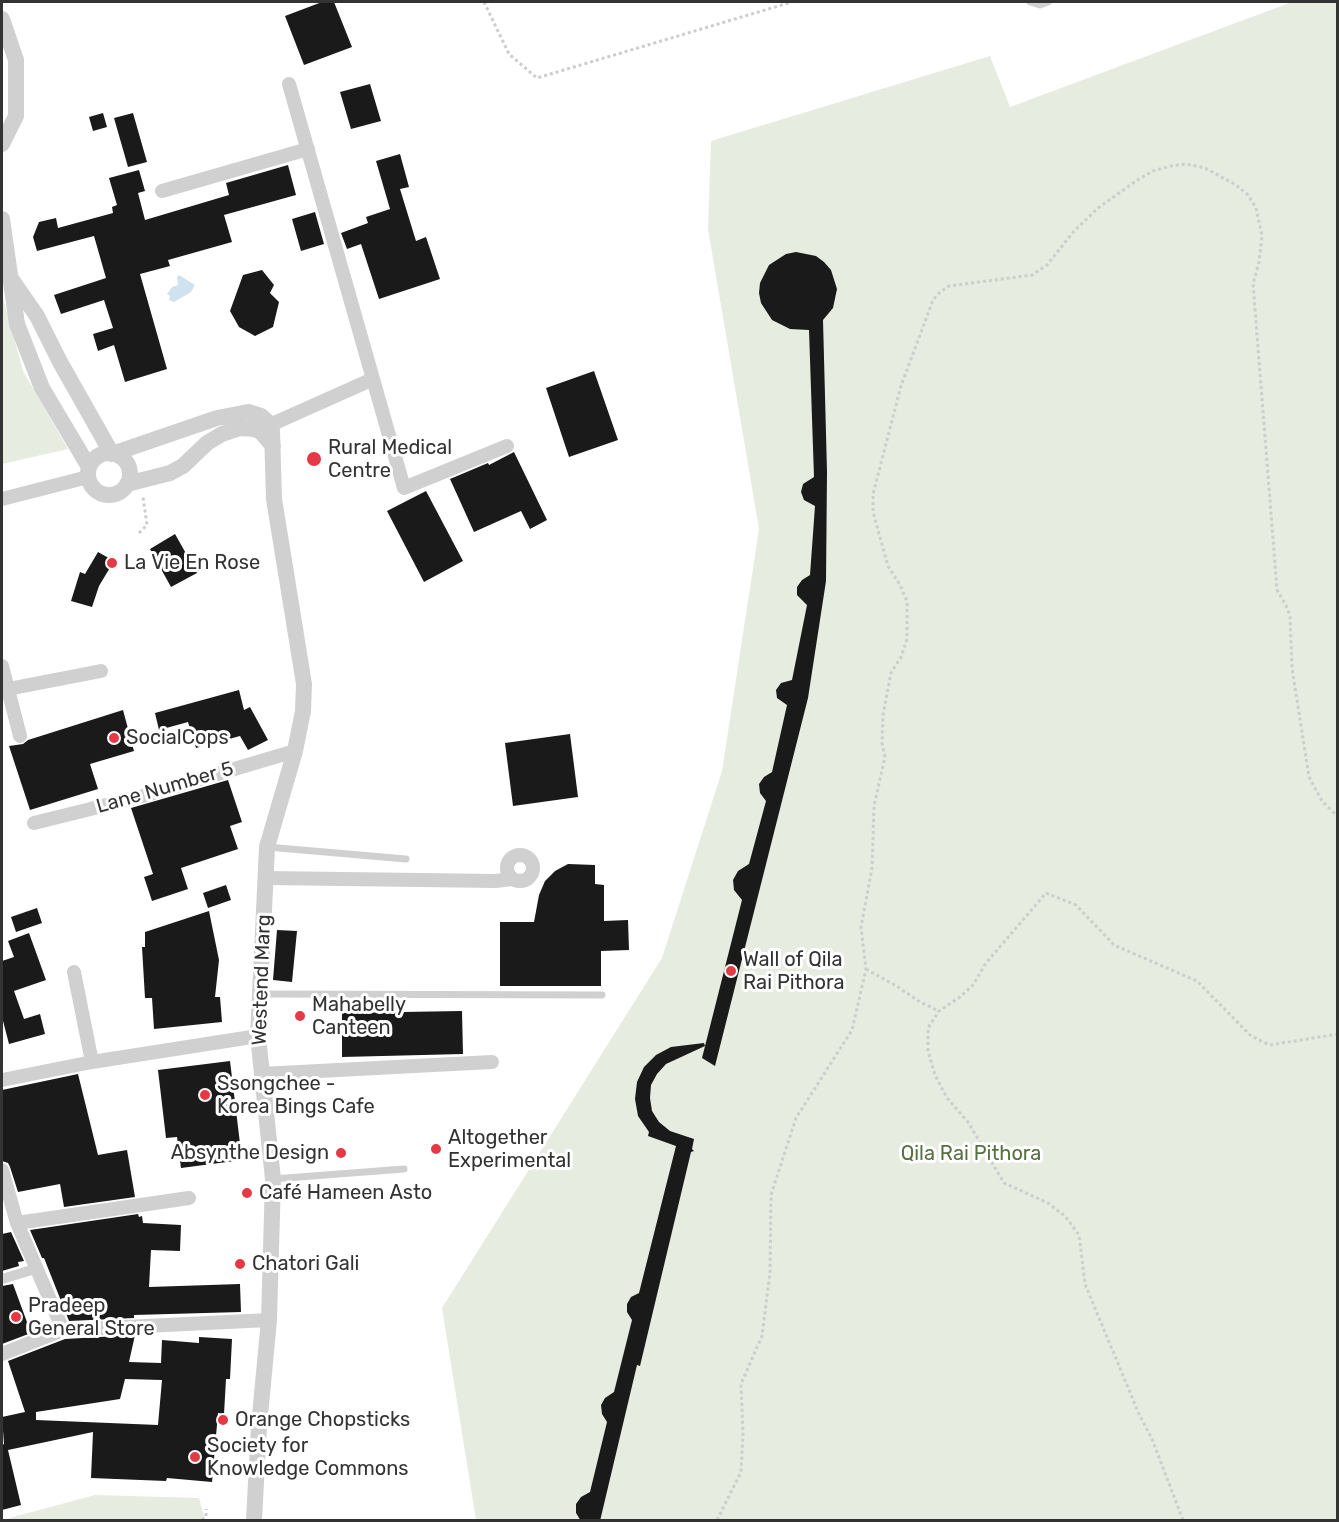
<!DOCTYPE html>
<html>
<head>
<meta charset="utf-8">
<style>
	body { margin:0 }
	#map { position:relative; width:1339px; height:1522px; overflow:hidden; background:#fff; font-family:Rubik,sans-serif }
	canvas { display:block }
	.frame { position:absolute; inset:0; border:3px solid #333; pointer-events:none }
</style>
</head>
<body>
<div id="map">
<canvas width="1339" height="1522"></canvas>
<div class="frame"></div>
</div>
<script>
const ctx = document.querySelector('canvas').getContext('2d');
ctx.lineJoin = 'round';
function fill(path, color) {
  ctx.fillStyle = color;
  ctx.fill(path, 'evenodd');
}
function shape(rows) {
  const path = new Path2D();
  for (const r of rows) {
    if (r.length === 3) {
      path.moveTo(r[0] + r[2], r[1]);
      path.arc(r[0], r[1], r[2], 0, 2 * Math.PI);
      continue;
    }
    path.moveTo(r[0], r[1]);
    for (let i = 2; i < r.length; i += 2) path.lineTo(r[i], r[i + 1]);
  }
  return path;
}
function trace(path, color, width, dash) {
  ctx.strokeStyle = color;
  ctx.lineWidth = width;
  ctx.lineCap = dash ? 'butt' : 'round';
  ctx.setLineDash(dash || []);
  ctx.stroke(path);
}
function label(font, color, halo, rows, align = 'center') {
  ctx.font = font + ' Rubik,sans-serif';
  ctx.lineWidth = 6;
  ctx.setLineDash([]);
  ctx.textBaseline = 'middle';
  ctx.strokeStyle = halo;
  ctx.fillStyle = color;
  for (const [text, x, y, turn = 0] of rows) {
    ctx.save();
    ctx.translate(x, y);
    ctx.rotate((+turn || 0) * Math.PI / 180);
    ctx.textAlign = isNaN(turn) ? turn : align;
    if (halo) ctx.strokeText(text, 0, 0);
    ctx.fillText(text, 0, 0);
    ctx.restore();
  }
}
fill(shape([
	[1292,2,1337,2,1337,1520,476,1520,442,1308,662,958,722,771,759,529,708,229,711,141,990,56,1010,107],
	[2,294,23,371,68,449,2,464],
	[95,1495,199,1498,205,1520,2,1520]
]), '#e6ecdf');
fill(shape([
	[179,275,195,285,191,292,174,302,169,300,170,296,167,294,172,287,178,285,177,278]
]), '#cfe2ee');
fill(shape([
	[322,2,334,2,352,47,304,65,285,16],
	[370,84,381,121,351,129,340,92],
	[103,113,107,127,93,131,89,117],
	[133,113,147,162,128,167,114,118],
	[400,154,409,187,400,189,416,241,426,237,440,279,379,299,361,244,347,249,341,233,368,223,366,217,390,209,376,161],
	[288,165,296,195,224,215,232,242,168,260,170,266,140,274,167,369,125,382,114,345,98,351,93,334,113,328,104,300,61,314,54,295,106,278,94,236,37,251,33,237,39,222,56,218,58,228,113,213,112,207,117,205,109,178,139,170,145,191,138,193,145,220,229,195,226,183],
	[315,212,324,244,301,251,292,219],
	[796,252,816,256,824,262,831,270,837,289,833,308,823,320,827,472,826,581,808,698,715,1066,702,1058,742,900,734,890,733,880,738,871,749,864,766,801,760,793,759,784,764,777,772,772,787,705,777,698,776,690,781,683,792,680,807,605,797,595,797,587,802,580,810,575,815,506,804,500,801,492,803,484,814,477,809,330,790,329,772,320,761,303,759,293,760,283,769,265,786,254],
	[262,270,274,285,270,293,279,302,273,327,255,336,239,327,230,311,243,275],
	[594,371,618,440,569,457,546,388],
	[514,452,547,520,530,529,521,511,474,532,450,479,488,463,489,465],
	[426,491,463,561,424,582,387,511],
	[175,534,197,573,171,587,150,549],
	[98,552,114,561,99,586,92,607,71,601,80,572,85,574],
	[239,690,244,710,250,707,268,740,248,750,240,736,196,748,188,722,159,730,155,713],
	[123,710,134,751,90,764,98,789,30,810,9,746,23,744,28,740],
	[570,734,578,797,513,806,505,743],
	[228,780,242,822,230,826,238,849,181,868,188,889,152,901,144,877,153,874,131,808],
	[568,864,595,865,595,884,604,885,604,921,628,920,629,950,601,951,601,986,500,986,500,922,534,922,539,895,545,881,555,871],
	[226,885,231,900,208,908,203,893],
	[37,908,42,923,16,932,11,917],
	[209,911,219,960,215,997,220,997,222,1022,154,1029,152,998,145,998,142,947,145,947,145,932],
	[277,930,297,931,292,982,273,980],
	[29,933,46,980,14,991,24,1019,40,1014,45,1034,9,1044,2,1017,2,961,14,957,8,941],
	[462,1011,463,1054,342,1057,342,1013],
	[704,1043,705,1046,666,1064,657,1074,651,1085,650,1098,652,1111,659,1122,670,1131,694,1139,692,1149,694,1151,691,1152,640,1366,637,1365,600,1521,581,1521,576,1513,576,1504,581,1497,590,1492,607,1422,602,1414,601,1405,605,1398,614,1392,632,1320,627,1312,627,1304,631,1297,639,1293,676,1146,648,1136,649,1132,638,1116,635,1099,637,1082,644,1067,656,1055,671,1047],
	[230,1061,242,1160,181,1168,177,1137,166,1138,158,1070],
	[78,1074,98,1155,127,1150,135,1197,64,1207,60,1184,18,1192,10,1167,8,1163,2,1161,2,1090],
	[138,1214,139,1217,142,1216,143,1223,181,1225,180,1251,151,1250,149,1287,240,1284,241,1312,134,1315,134,1318,69,1321,44,1258,42,1258,30,1230],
	[11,1232,24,1261,18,1262,19,1266,2,1271,2,1234],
	[13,1284,31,1333,2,1344,2,1286],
	[135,1335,129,1362,161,1363,162,1340,199,1343,199,1337,232,1339,230,1379,226,1379,224,1414,218,1413,212,1482,167,1478,166,1481,91,1478,93,1432,8,1450,21,1505,2,1510,2,1445,4,1444,2,1417,25,1412,8,1361,65,1339],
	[125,1379,162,1380,158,1425,36,1420,36,1412,120,1399]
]), '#1a1a1a');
trace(shape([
	[484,2,509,54,537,78,792,2],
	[139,533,147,525,143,497],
	[866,969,898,987,920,1002,939,1011],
	[202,1520,206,1517,206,1509],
	[717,1520,741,1472,743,1435,741,1384,762,1336,770,1273,771,1195,796,1118,852,1030,866,969,861,927,872,868,874,806,885,757,882,743,883,715,891,673,901,657,907,639,907,601,900,585,888,566,873,512,873,494,901,386,933,300,940,292,949,286,1032,275,1047,265,1074,231,1098,208,1136,181,1153,171,1171,166,1186,164,1205,168,1236,185,1248,195,1256,208,1262,236,1259,262,1253,284,1277,590,1288,609,1290,617,1292,668,1309,777,1322,801,1338,817],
	[1183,1520,1152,1439,1139,1414,1085,1284,1079,1235,1065,1216,1048,1203,1004,1183,968,1122,947,1098,935,1075,928,1051,928,1028,939,1011,960,997,973,985,986,963,1046,893,1076,905,1114,945,1197,981,1250,1035,1259,1040,1270,1045,1338,1034]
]), '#cdcdcd', 3, [3, 3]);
trace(shape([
	[1030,2,1040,5,1048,2],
	[267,847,406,859],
	[261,994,602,995],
	[273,1179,404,1169]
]), '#d0d0d0', 7);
trace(shape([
	[2,1279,35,1269]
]), '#d0d0d0', 10);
trace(shape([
	[162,191,308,149],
	[373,379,404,488,507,446],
	[270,425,373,379,289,84],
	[2,499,88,477],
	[2,666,20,736],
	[8,689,101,671],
	[34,823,143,796,295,751],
	[520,868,13],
	[266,878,496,881,511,879],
	[74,972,92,1062],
	[261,1074,492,1062],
	[2,1080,92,1062,258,1036],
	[2,1170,17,1223,63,1330],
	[17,1223,189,1198],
	[2,1354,63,1330,269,1320]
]), '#d0d0d0', 14);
trace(shape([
	[2,19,16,60,16,116,2,144],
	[2,219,17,324,42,388,89,467],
	[12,280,37,316,60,362,112,454,217,418,248,412,261,416,269,423,272,431,274,499,304,684,303,711,295,751,267,847,258,1036,273,1179,269,1320,259,1426,254,1520],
	[109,474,21],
	[127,484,170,473,183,466,207,443,222,434,240,428,255,429,261,432,273,446]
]), '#d0d0d0', 16);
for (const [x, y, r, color] of [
	[314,459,8,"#e63946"],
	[112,563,6,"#e63946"],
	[114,738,6,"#e63946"],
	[731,971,6,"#e63946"],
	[300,1016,6,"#e63946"],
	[205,1095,6,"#e63946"],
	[436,1149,6,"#e63946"],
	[341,1153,6,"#e63946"],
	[247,1193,6,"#e63946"],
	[240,1264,6,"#e63946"],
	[16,1317,6,"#e63946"],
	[223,1420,6,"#e63946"],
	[195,1457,6,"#e63946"]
]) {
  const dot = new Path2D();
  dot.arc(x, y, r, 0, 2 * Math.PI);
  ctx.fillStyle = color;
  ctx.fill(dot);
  trace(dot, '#fff', 2);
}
label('20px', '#333', '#fff', [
	["Rural Medical",328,448],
	["Centre",328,471],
	["La Vie En Rose",124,563],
	["SocialCops",126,738],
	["Wall of Qila",743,960],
	["Rai Pithora",743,983],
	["Mahabelly",312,1005],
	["Canteen",312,1028],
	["Ssongchee -",217,1084],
	["Korea Bings Cafe",217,1107],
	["Altogether",448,1138],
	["Experimental",448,1161],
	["Absynthe Design",329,1153,"right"],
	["Café Hameen Asto",259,1193],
	["Chatori Gali",252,1264],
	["Pradeep",28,1306],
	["General Store",28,1329],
	["Orange Chopsticks",235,1420],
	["Society for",207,1446],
	["Knowledge Commons",207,1469]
], 'left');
label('20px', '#333', '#fff', [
	["Lane Number 5",165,788,-16],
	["Westend Marg",262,980,-88]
]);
label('20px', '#56703f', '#fff', [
	["Qila Rai Pithora",971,1154]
]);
</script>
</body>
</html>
